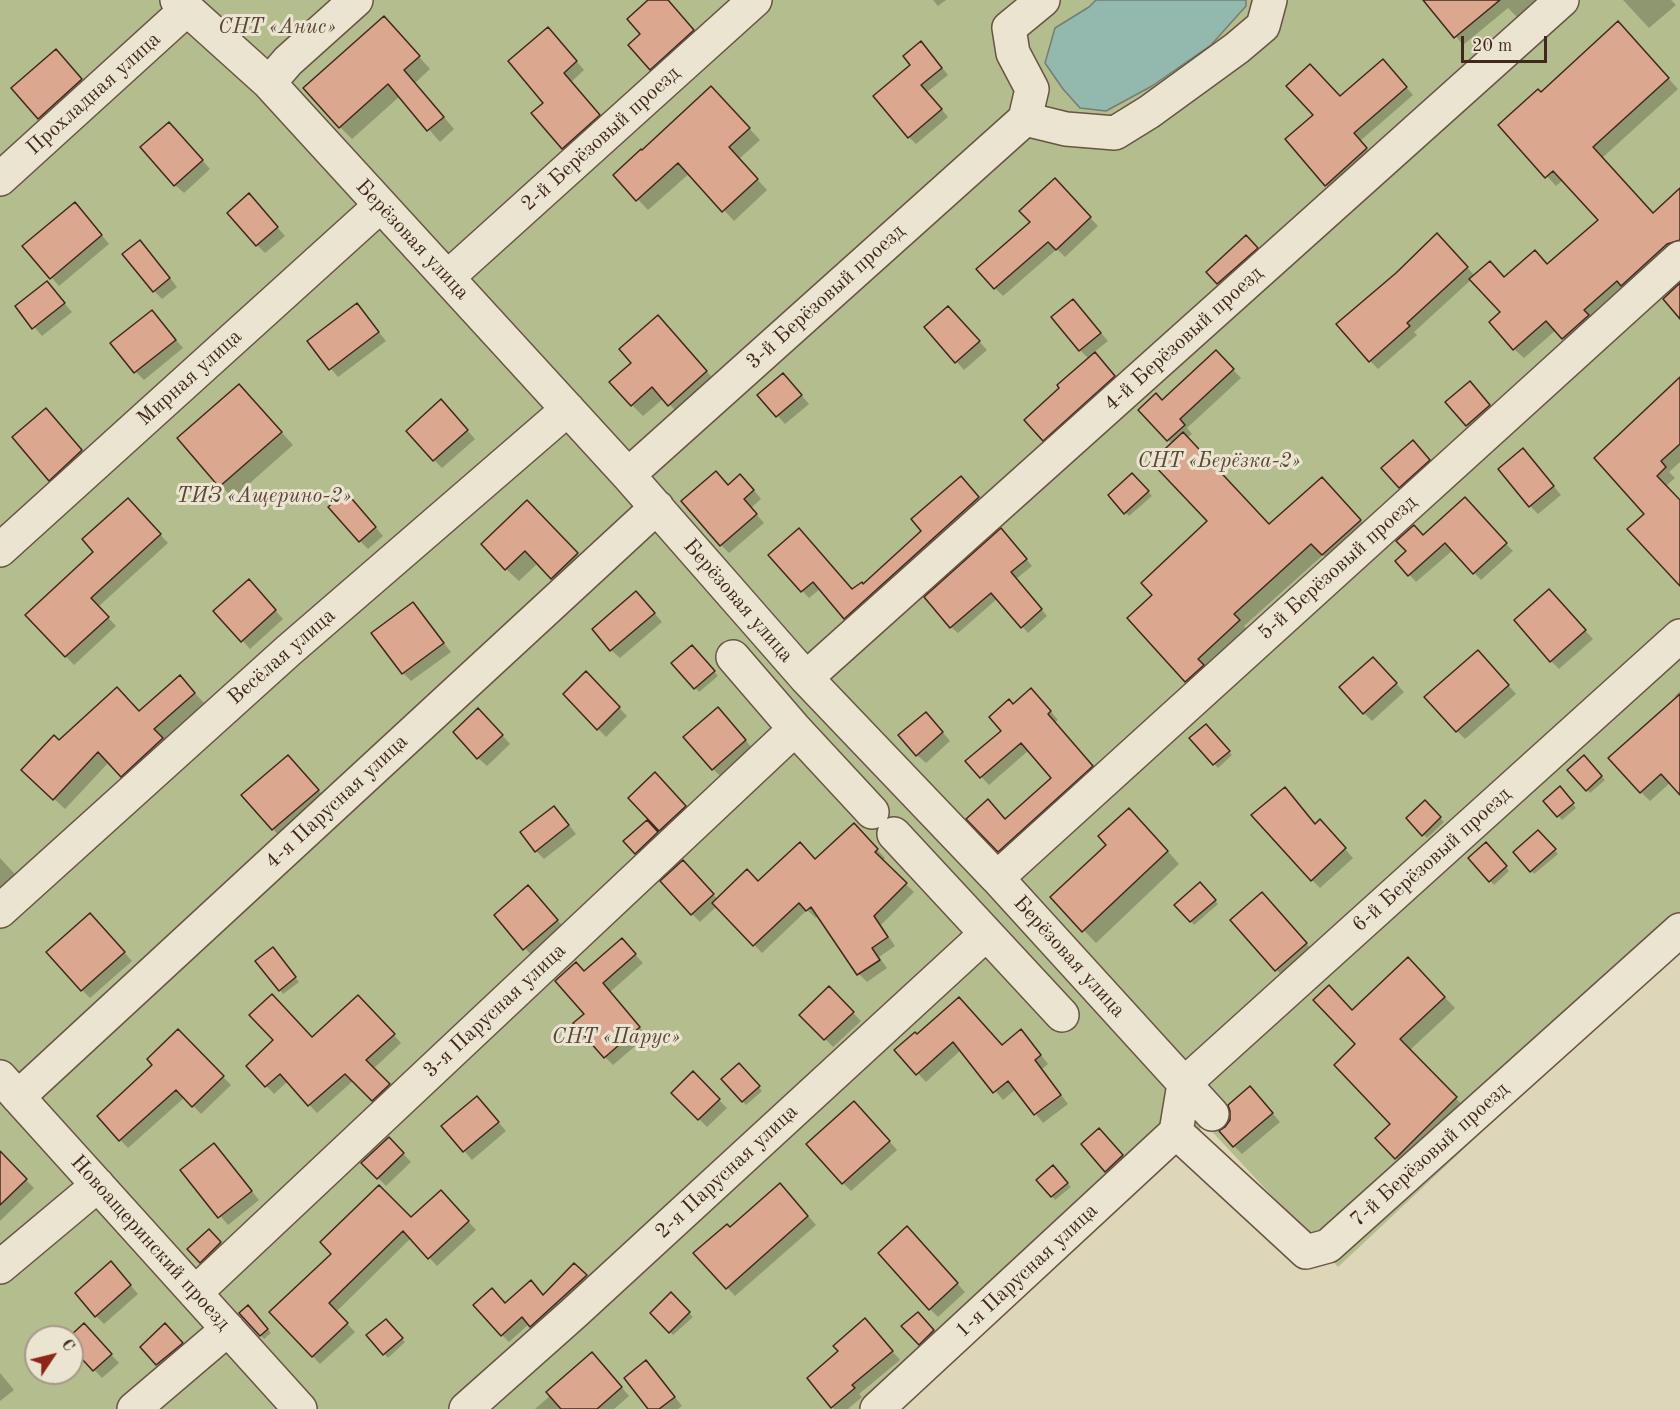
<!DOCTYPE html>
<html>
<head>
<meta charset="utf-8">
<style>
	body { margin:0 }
	#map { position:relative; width:1680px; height:1409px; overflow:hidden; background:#ded6b8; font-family:"Old Standard TT",serif }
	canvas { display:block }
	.north { position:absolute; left:24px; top:1325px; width:60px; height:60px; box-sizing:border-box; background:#eae4d1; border:2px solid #a79989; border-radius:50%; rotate:55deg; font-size:16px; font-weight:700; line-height:24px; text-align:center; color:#42281c }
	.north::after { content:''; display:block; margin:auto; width:21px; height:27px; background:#8f2418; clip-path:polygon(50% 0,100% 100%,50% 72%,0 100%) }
	.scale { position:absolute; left:1461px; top:36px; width:86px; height:27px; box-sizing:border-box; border:3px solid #42281c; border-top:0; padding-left:8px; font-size:18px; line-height:21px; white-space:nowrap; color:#42281c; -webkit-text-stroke:4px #eae4d1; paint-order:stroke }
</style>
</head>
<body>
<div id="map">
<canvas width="1680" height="1409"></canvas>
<div class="north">С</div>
<div class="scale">20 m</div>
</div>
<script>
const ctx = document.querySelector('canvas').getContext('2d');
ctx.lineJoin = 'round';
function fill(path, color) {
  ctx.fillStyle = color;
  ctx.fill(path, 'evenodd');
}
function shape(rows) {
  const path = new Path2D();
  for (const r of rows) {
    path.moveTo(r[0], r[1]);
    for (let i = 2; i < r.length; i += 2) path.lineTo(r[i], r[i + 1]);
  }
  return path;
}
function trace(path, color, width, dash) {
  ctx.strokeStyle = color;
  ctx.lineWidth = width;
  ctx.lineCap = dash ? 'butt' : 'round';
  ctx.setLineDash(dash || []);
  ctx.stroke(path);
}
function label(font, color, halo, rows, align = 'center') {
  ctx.font = font + ' "Old Standard TT",serif';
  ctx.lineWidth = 6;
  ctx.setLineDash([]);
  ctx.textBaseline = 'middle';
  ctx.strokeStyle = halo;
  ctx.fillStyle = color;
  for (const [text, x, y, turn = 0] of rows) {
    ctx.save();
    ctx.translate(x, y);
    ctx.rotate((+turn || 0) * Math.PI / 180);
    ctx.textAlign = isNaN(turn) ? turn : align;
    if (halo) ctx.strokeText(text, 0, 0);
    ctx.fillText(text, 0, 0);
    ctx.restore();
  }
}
fill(shape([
	[0,0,1680,0,1680,946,1338,1267,1205,1124,899,1409,0,1409],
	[36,1337,72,1337,72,1373,36,1373]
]), '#b3bd8e');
const water = shape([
	[1096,0,1246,0,1246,6,1211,45,1152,86,1106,111,1080,108,1063,89,1045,63,1055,28,1089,7,1096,0]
]);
fill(water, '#93b9af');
trace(water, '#737f74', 1.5);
fill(shape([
	[651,0,667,0,701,39,659,77,651,69],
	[933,0,946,0,938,6],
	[1426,0,1544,0,1521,21,1508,8,1463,45],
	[1623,0,1671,0,1676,5,1649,28],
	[395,30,430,69,415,83,454,129,440,142,400,96,352,139,340,127],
	[1627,33,1678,89,1602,158,1654,214,1680,190,1680,252,1573,348,1556,330,1524,358,1514,349,1502,313,1472,279,1414,332,1417,335,1378,369,1370,361,1445,244,1475,276,1505,278,1547,266,1601,220,1563,180,1556,186,1500,125],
	[556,37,584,70,571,82,607,124,571,156,563,148,545,103],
	[928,50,948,75,927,92,948,117,916,144,909,137],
	[64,59,89,88,48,126,13,88],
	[1390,69,1413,95,1360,141,1374,157,1334,192,1326,185,1340,98],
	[722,99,760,140,739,159,767,190,734,221,690,173,648,210,615,175],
	[177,132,210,169,184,193,175,185],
	[1055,181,1098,226,1065,257,1057,249,1003,296,995,288],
	[257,204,285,236,265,253,257,245],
	[83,212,109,244,59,286,24,246],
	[1254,245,1265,257,1226,291,1208,272],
	[148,250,177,287,162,299,154,291],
	[52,289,72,312,42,336,17,306],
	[1073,301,1108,341,1093,353,1120,383,1050,446,1044,440,1089,359,1080,350],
	[357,305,386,341,338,377,309,342],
	[152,312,183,348,144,380,136,372],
	[956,316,987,350,964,370,926,327],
	[669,328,717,383,680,416,664,398,643,416,632,405],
	[1216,352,1241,378,1187,428,1192,434,1187,438,1269,526,1333,490,1371,532,1334,565,1323,555,1244,626,1249,632,1197,692,1186,681,1154,595,1209,521,1172,444,1140,410,1162,402],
	[1680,379,1680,462,1669,472,1675,478,1666,486,1680,502,1680,583,1646,514],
	[791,383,809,404,785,424,759,395],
	[1474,387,1493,409,1471,429,1448,402],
	[251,398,293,445,233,498,221,486],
	[449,410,475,439,442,468,434,460],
	[54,419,89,460,58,488,50,480],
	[1421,450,1437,469,1408,495,1400,487],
	[1523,450,1561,495,1538,514,1530,506],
	[1132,475,1152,496,1129,516,1110,496],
	[749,484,761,499,751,508,764,523,729,553,721,545,729,486],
	[967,485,985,505,852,625,820,589,809,598,770,555,853,591,863,586,923,531],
	[354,502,383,536,368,549,360,541],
	[1472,506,1513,551,1481,580,1453,550,1416,582,1397,561,1424,537],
	[136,508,168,543,98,607,116,626,74,665,27,615,95,552],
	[540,514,589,567,565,590,538,563,519,581,506,569],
	[1007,536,1032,566,1016,579,1047,616,1028,633,998,598,958,633,951,627],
	[257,590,283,619,250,649,242,640],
	[1557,600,1593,639,1559,669,1551,661],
	[644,601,662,622,620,658,611,650],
	[413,604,451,652,411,681,403,673],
	[696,650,718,676,699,692,673,663],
	[1486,660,1516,694,1465,739,1457,731],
	[1381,667,1404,692,1372,721,1364,713],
	[586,673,627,716,606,737,565,694],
	[190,688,205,704,164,740,173,750,132,786,109,762,65,809,34,780,59,742,139,713],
	[1680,691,1680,793,1671,782,1650,801,1641,792,1677,698,1675,696],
	[1039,697,1058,720,1054,723,1099,774,1007,858,969,819,1006,820,1053,778,1029,750,989,785,967,761],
	[726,717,753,749,721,777,713,769],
	[487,718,510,744,487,766,478,758],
	[934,722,950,741,926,763,917,755],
	[1206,726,1232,755,1218,768,1191,738],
	[1584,757,1605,780,1590,793,1569,770],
	[296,765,326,799,281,838,243,795],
	[663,782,693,815,668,838,630,798],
	[1563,792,1576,808,1562,820,1545,801],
	[1425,802,1444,822,1427,838,1408,818],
	[562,816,576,834,544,859,536,851],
	[647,822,660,837,640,856,625,841],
	[1142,822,1179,864,1096,943,1052,897,1108,845],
	[854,825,885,858,882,861,914,892,881,925,895,946,879,957,887,968,867,982,859,974,818,915,816,918,807,910,762,953,717,906,700,922,692,914,691,870,718,900,816,861],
	[1316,825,1328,830,1353,858,1320,888,1312,880],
	[1538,832,1558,854,1534,874,1515,852],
	[1490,848,1509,871,1494,885,1470,858],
	[0,858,25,885,0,907],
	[1200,884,1218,904,1194,925,1191,921],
	[536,895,565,929,533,957,496,915],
	[1270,902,1314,952,1284,978,1232,920],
	[98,923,132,961,90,998,82,990],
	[630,949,643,963,610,992,647,1036,613,1065,605,1057,586,1014,585,973],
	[276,953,299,982,283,994,280,990],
	[1419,970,1455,1008,1410,1050,1466,1109,1407,1169,1378,1138,1392,1124,1357,1044,1352,1012],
	[829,988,861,1021,833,1047,802,1015],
	[366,1004,401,1043,373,1069,396,1093,381,1108,354,1080,317,1113,288,1081,274,1094,248,1066,313,1039],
	[178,1031,231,1085,201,1114,185,1097,128,1148,99,1117,154,1065],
	[917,1036,1002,1047,1029,1040,1048,1064,1042,1069,1068,1104,1043,1123,1016,1089,1003,1100,961,1050,926,1082,896,1050],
	[743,1068,762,1091,746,1105,723,1079],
	[693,1074,727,1108,707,1127,673,1093],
	[1258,1096,1280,1122,1242,1154,1234,1146,1226,1129],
	[477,1098,506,1131,472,1160,443,1126],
	[863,1111,897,1150,851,1191,843,1183],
	[1107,1138,1130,1165,1114,1179,1083,1144],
	[389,1139,411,1162,386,1186,363,1163],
	[0,1154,34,1188,0,1221],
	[222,1154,259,1200,228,1225,182,1170],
	[1053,1167,1071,1187,1055,1200,1038,1180],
	[788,1193,816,1225,735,1296,695,1253,730,1229],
	[449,1200,476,1230,437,1266,411,1238,336,1312,355,1332,320,1364,271,1312,411,1219],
	[209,1231,224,1247,204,1266,189,1249],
	[915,1237,965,1292,938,1317,930,1309],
	[574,1265,593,1283,538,1333,529,1324,509,1342,502,1335],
	[119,1272,138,1294,104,1324,96,1316],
	[671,1294,693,1317,673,1335,652,1313],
	[252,1311,271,1333,264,1339,241,1313],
	[918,1314,937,1335,923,1347,904,1326],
	[386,1321,405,1342,388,1358,368,1335],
	[873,1329,900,1360,859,1394,862,1397,848,1409,834,1409,809,1378],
	[173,1333,190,1352,166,1372,142,1347],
	[92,1334,119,1363,102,1378,72,1346,72,1337],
	[600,1362,629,1396,614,1409,535,1409,551,1395],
	[654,1371,682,1406,678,1409,650,1409],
	[0,1373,14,1390,0,1401]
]), '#0003');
const building = shape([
	[648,0,668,0,694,30,650,70,628,45,640,34,627,19,648,0],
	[1423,0,1500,0,1454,38,1423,0],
	[384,16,420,56,404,70,444,117,427,131,388,84,339,128,303,88,384,16],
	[1618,21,1669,78,1593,147,1653,213,1680,188,1680,240,1667,244,1621,286,1617,281,1584,310,1589,315,1562,339,1546,321,1513,350,1489,322,1500,312,1469,279,1490,261,1504,277,1535,250,1547,264,1598,220,1553,171,1545,178,1498,125,1538,89,1541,92,1618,21],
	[548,27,577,61,564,73,600,115,562,149,531,113,543,103,508,61,548,27],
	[921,41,942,68,921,85,942,109,908,138,873,96,910,65,903,56,921,41],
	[56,49,82,79,38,119,11,88,56,49],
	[1383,59,1407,87,1354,133,1367,148,1325,186,1285,139,1313,115,1286,86,1310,64,1340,96,1383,59],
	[711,86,750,128,729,147,758,179,722,212,678,163,636,201,613,175,641,149,642,150,711,86],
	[169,122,203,160,174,186,140,147,169,122],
	[1055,178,1091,217,1056,250,1048,242,994,289,976,269,1030,222,1019,211,1055,178],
	[249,193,278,227,256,246,227,213,249,193],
	[75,202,102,235,50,279,22,246,75,202],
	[1437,233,1468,267,1407,323,1410,326,1369,362,1336,324,1396,273,1437,233],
	[1246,235,1258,248,1217,284,1206,272,1246,235],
	[140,240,170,278,153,292,122,254,140,240],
	[47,281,65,303,32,329,15,306,47,281],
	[1680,283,1680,319,1663,299,1680,283],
	[1073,299,1101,333,1079,351,1051,317,1073,299],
	[357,303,379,332,329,370,307,341,357,303],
	[948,306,980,341,955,363,924,327,948,306],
	[152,310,176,340,134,373,110,343,152,310],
	[658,315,707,371,668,406,652,387,631,406,609,382,631,363,619,349,658,315],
	[1216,350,1234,369,1180,419,1185,425,1167,441,1138,410,1156,393,1162,400,1216,350],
	[1095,352,1115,376,1043,441,1024,420,1059,388,1057,385,1095,352],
	[783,373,802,395,776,417,757,395,783,373],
	[1680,377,1680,444,1661,461,1666,467,1657,476,1680,500,1680,586,1627,529,1644,514,1594,458,1680,377],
	[1470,381,1490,405,1466,426,1445,402,1470,381],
	[239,384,282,432,219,487,177,438,239,384],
	[441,399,468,430,433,461,406,431,441,399],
	[46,408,82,450,49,481,12,437,46,408],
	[1183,432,1269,524,1322,477,1361,520,1322,555,1311,544,1234,614,1240,620,1198,659,1204,665,1185,682,1127,618,1152,595,1141,583,1207,521,1151,462,1183,432],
	[1413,440,1430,460,1399,488,1381,468,1413,440],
	[1523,448,1554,486,1529,507,1498,469,1523,448],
	[716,471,728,485,740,474,754,490,744,499,757,514,720,546,681,501,716,471],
	[1132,473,1149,491,1124,514,1108,495,1132,473],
	[961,476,979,497,844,619,813,582,801,592,768,555,799,528,852,589,862,582,863,584,921,531,911,519,961,476],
	[346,492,376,527,359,542,328,507,346,492],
	[1465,497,1507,543,1473,574,1445,543,1408,576,1395,561,1406,551,1396,541,1414,525,1423,535,1465,497],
	[128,498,161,534,91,598,109,617,65,657,25,615,93,552,82,539,128,498],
	[527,500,578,553,551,579,525,551,505,570,481,544,527,500],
	[1001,528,1027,559,1011,572,1042,609,1021,628,991,593,950,628,924,597,1001,528],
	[249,579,276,610,241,642,213,611,249,579],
	[1549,589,1586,630,1550,662,1514,620,1549,589],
	[636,591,655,613,610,651,592,629,636,591],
	[413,602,444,643,402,674,371,633,413,602],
	[692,645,715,671,694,689,671,663,692,645],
	[1478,650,1509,685,1456,732,1424,697,1478,650],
	[1373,657,1397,683,1363,714,1339,687,1373,657],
	[586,671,620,707,597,730,563,694,586,671],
	[180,675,195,693,154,729,163,738,121,777,98,752,53,800,21,770,54,735,59,740,117,687,139,711,180,675],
	[1031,688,1051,711,1048,714,1093,766,998,852,966,819,988,799,1005,819,1051,778,1021,743,980,778,965,761,1001,731,989,717,1009,699,1013,704,1031,688],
	[1680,694,1680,795,1661,774,1640,793,1608,758,1680,694],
	[718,707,746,740,712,770,683,737,718,707],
	[478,708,503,735,477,759,453,732,478,708],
	[926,712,943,732,916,756,898,735,926,712],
	[1206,724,1230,751,1213,765,1189,738,1206,724],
	[288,755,319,790,272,830,241,795,288,755],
	[1584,755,1602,776,1586,791,1567,770,1584,755],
	[655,772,686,806,659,831,628,798,655,772],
	[1560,786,1574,803,1557,817,1543,801,1560,786],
	[1285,787,1315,824,1320,819,1346,848,1311,881,1251,815,1285,787],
	[1425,800,1441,817,1422,836,1406,818,1425,800],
	[554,806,569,825,535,852,520,832,554,806],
	[1129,808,1168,851,1082,932,1050,897,1106,845,1098,836,1129,808],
	[647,820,658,832,635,854,623,841,647,820],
	[854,823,878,849,875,852,907,883,874,916,888,937,872,948,880,960,857,975,811,907,806,911,799,903,753,946,712,903,747,869,758,881,800,842,815,859,854,823],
	[1538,830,1556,849,1530,872,1513,852,1538,830],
	[1486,842,1507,866,1489,882,1468,858,1486,842],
	[683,860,714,894,691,915,660,881,683,860],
	[1200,882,1216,900,1190,922,1174,905,1200,882],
	[528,885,558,920,523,950,494,915,528,885],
	[1262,892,1307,943,1275,971,1230,920,1262,892],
	[90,913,125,952,81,991,46,952,90,913],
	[622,938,636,954,603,983,640,1027,604,1058,573,1023,584,1014,555,981,576,962,584,971,622,938],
	[273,947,296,977,279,991,255,961,273,947],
	[1408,957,1445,997,1400,1039,1457,1097,1395,1159,1375,1138,1390,1124,1334,1065,1355,1044,1313,1000,1329,985,1352,1010,1408,957],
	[829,986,854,1012,824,1040,799,1015,829,986],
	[272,994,312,1037,358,995,395,1034,366,1060,390,1084,372,1101,345,1074,308,1106,280,1074,265,1087,246,1066,273,1040,249,1015,272,994],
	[959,997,1002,1045,1021,1029,1041,1055,1035,1060,1061,1095,1034,1115,1008,1081,993,1093,953,1042,916,1075,894,1050,915,1032,917,1034,959,997],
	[178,1029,224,1076,192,1107,176,1090,119,1141,97,1116,152,1065,147,1059,178,1029],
	[739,1063,760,1086,742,1102,721,1079,739,1063],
	[693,1071,720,1099,698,1120,671,1093,693,1071],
	[1250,1086,1273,1113,1233,1147,1219,1131,1225,1127,1230,1120,1230,1111,1228,1105,1250,1086],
	[477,1096,499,1122,463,1152,441,1126,477,1096],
	[854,1101,890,1141,842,1184,806,1144,854,1101],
	[1099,1128,1123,1155,1105,1172,1081,1144,1099,1128],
	[389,1137,404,1153,377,1179,361,1163,389,1137],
	[214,1143,252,1191,218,1218,180,1170,214,1143],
	[0,1151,27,1179,0,1205,0,1151],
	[1053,1165,1068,1183,1051,1197,1036,1180,1053,1165],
	[780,1183,808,1216,726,1289,693,1253,727,1224,730,1227,780,1183],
	[379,1185,411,1217,441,1190,469,1221,428,1259,403,1231,329,1303,348,1323,312,1357,269,1312,331,1254,320,1242,379,1185],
	[907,1226,958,1283,929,1310,878,1253,907,1226],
	[209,1229,221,1242,200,1263,187,1249,209,1229],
	[111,1261,131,1285,95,1317,75,1293,111,1261],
	[574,1263,587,1275,530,1327,522,1317,501,1336,473,1305,492,1288,505,1303,531,1280,543,1295,574,1263],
	[671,1292,690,1312,669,1333,650,1313,671,1292],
	[248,1305,268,1329,260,1336,239,1313,248,1305],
	[918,1312,934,1330,919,1345,901,1326,918,1312],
	[865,1318,893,1351,852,1385,855,1388,831,1408,807,1378,838,1351,833,1346,865,1318],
	[386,1319,403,1338,383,1355,366,1335,386,1319],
	[84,1323,112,1354,93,1371,72,1348,72,1337,69,1337,84,1323],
	[165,1323,183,1343,156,1365,140,1347,165,1323],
	[592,1352,622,1387,597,1409,561,1409,546,1392,592,1352],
	[646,1360,675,1397,659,1409,648,1409,624,1378,646,1360]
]);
fill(building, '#dba78f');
trace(building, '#42281c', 1.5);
const minor = shape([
	[177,0,269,83,628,475,806,678,997,878,1212,1114],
	[269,83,288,61,356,0],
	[1025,119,1066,129,1115,133,1149,112,1237,48,1263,26,1270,0],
	[0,179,187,9],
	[448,277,755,0],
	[628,475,1025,119,1032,89,1013,53,1009,28,1043,0],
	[0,550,380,206],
	[733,657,795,729,872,812],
	[806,678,1562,0],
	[894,834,1062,1015],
	[997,878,1680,258],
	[0,911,288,651,568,409],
	[0,1077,300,1409],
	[18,1097,657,507],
	[1176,1132,1184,1084,1680,636],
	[1176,1132,1306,1252,1328,1246,1680,930],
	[0,1267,98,1185],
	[195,1293,795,729],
	[134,1409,228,1329],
	[466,1409,574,1313,986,934],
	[877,1409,1176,1132]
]);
trace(minor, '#695443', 36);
trace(minor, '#eae4d1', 33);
label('italic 21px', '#594633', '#eae4d1', [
	["СНТ «Анис»",277,27],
	["СНТ «Берёзка-2»",1219,461],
	["ТИЗ «Ащерино-2»",264,496],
	["СНТ «Парус»",616,1037]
]);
label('21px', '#42281c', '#eae4d1', [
	["Прохладная улица",94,94,-42],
	["2-й Берёзовый проезд",601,139,-42],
	["Берёзовая улица",412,240,47],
	["3-й Берёзовый проезд",826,297,-42],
	["4-й Берёзовый проезд",1184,339,-42],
	["Мирная улица",190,378,-42],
	["5-й Берёзовый проезд",1338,568,-42],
	["Берёзовая улица",738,601,49],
	["Весёлая улица",282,657,-41],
	["4-я Парусная улица",337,802,-43],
	["6-й Берёзовый проезд",1432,860,-42],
	["Берёзовая улица",1069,957,48],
	["3-я Парусная улица",495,1011,-43],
	["7-й Берёзовый проезд",1430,1155,-42],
	["2-я Парусная улица",727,1172,-43],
	["Новоащеринский проезд",150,1243,48],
	["1-я Парусная улица",1027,1271,-43]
]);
</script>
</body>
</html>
